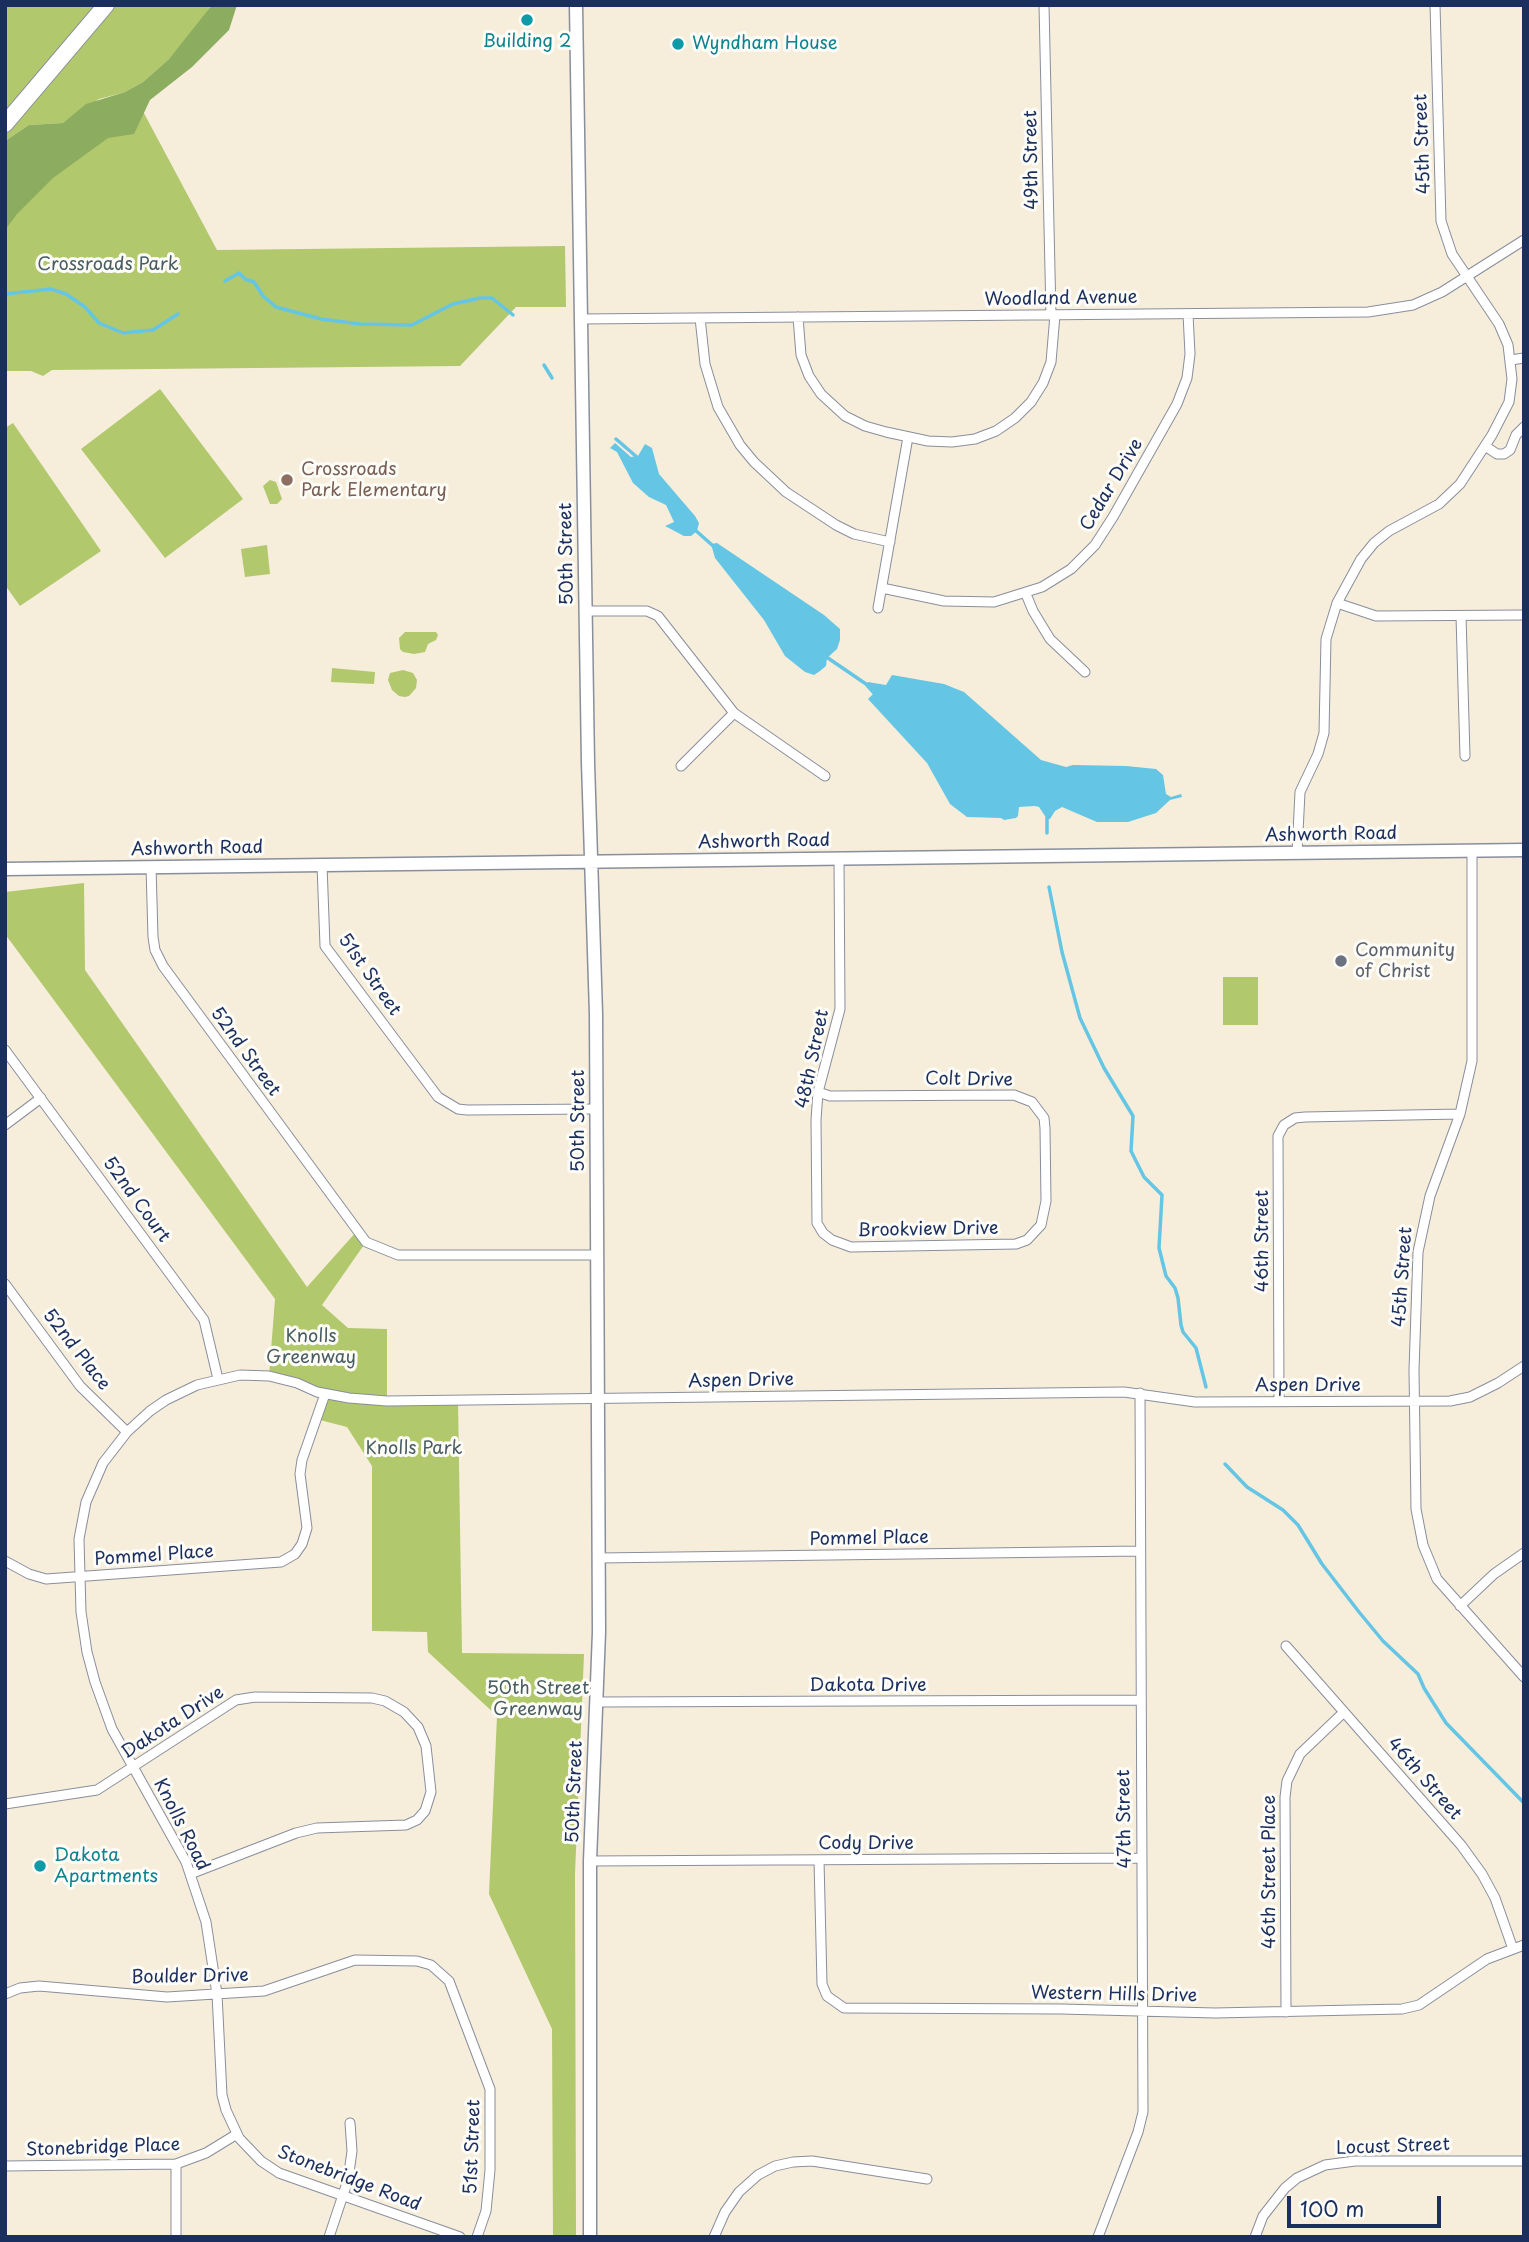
<!DOCTYPE html>
<html>
<head>
<meta charset="utf-8">
<style>
	body { margin:0 }
	#map { position:relative; width:1529px; height:2242px; overflow:hidden; background:#f6eedb; font-family:"Playpen Sans",sans-serif }
	canvas { display:block }
	.frame { position:absolute; inset:0; border:7px solid #1b2f5e; pointer-events:none }
	.scale { position:absolute; left:1287px; top:2196px; width:154px; height:32px; box-sizing:border-box; border:4px solid #1b2f5e; border-top:0; padding-left:9px; font-size:21px; line-height:24px; white-space:nowrap; color:#1b2f5e; -webkit-text-stroke:5px #fdfcf7; paint-order:stroke }
</style>
</head>
<body>
<div id="map">
<canvas width="1529" height="2242"></canvas>
<div class="frame"></div>
<div class="scale">100 m</div>
</div>
<script>
const ctx = document.querySelector('canvas').getContext('2d');
ctx.lineJoin = 'round';
function fill(path, color) {
  ctx.fillStyle = color;
  ctx.fill(path, 'evenodd');
}
function shape(rows) {
  const path = new Path2D();
  for (const r of rows) {
    path.moveTo(r[0], r[1]);
    for (let i = 2; i < r.length; i += 2) path.lineTo(r[i], r[i + 1]);
  }
  return path;
}
function trace(path, color, width, dash) {
  ctx.strokeStyle = color;
  ctx.lineWidth = width;
  ctx.lineCap = dash ? 'butt' : 'round';
  ctx.setLineDash(dash || []);
  ctx.stroke(path);
}
function label(font, color, halo, rows, align = 'center') {
  ctx.font = font + ' "Playpen Sans",sans-serif';
  ctx.lineWidth = 6;
  ctx.setLineDash([]);
  ctx.textBaseline = 'middle';
  ctx.strokeStyle = halo;
  ctx.fillStyle = color;
  for (const [text, x, y, turn = 0] of rows) {
    ctx.save();
    ctx.translate(x, y);
    ctx.rotate((+turn || 0) * Math.PI / 180);
    ctx.textAlign = isNaN(turn) ? turn : align;
    if (halo) ctx.strokeText(text, 0, 0);
    ctx.fillText(text, 0, 0);
    ctx.restore();
  }
}
fill(shape([
	[5,5,98,5,5,113],
	[113,5,211,5,204,18,169,59,143,82,125,92,99,99,63,123,29,125,5,141,5,131],
	[138,102,217,250,565,246,566,307,516,307,460,366,52,370,43,376,31,371,5,371,5,220],
	[160,389,243,499,165,558,81,449],
	[13,423,101,551,20,606,5,585,5,428],
	[270,480,276,482,282,499,277,504,270,504,263,486],
	[267,545,270,574,245,577,241,549],
	[405,632,436,632,438,635,436,640,428,644,425,652,414,654,403,652,400,649,399,638],
	[332,668,375,672,374,684,331,682],
	[403,670,413,673,417,680,416,688,409,696,405,697,399,696,392,690,388,680,390,673],
	[84,883,85,970,307,1287,357,1231,366,1242,322,1305,348,1328,387,1329,387,1401,458,1400,462,1653,584,1654,575,1874,576,2237,553,2237,552,2029,489,1894,497,1716,428,1652,427,1632,372,1631,372,1466,347,1427,316,1419,324,1394,269,1376,275,1299,5,934,5,892],
	[1223,977,1258,977,1258,1025,1223,1025]
]), '#b1c86d');
fill(shape([
	[212,5,237,5,229,30,192,67,150,100,134,134,108,138,53,178,17,214,5,230,5,141,29,125,63,123,86,104,125,92,143,82,169,59]
]), '#8cac60');
fill(shape([
	[615,443,631,457,638,456,645,444,652,448,659,474,695,516,699,523,697,531,691,536,684,536,665,526,674,522,666,505,649,497,633,483,617,452,610,448],
	[717,543,824,615,840,629,840,640,837,649,827,658,826,666,820,671,814,675,805,672,785,656,764,620,715,558,711,544],
	[892,675,944,684,964,692,1041,760,1066,767,1073,765,1126,766,1156,769,1163,775,1166,794,1171,797,1181,794,1182,797,1170,800,1156,813,1128,822,1097,822,1062,807,1055,811,1050,819,1047,819,1039,807,1035,806,1019,807,1018,816,1016,818,1004,820,1001,818,967,817,950,804,927,763,868,699,874,693,866,684,868,682,886,685]
]), '#65c5e4');
trace(shape([
	[225,281,239,273,245,279,254,282,263,296,276,307,321,319,360,324,412,325,453,304,480,298,492,298,513,315],
	[5,294,51,289,66,294,85,307,99,323,123,333,153,330,178,314],
	[544,365,552,378],
	[616,439,638,458],
	[694,529,712,545],
	[825,656,866,684,874,693],
	[1047,817,1047,833],
	[1049,887,1062,952,1080,1018,1104,1068,1133,1116,1131,1151,1144,1177,1162,1195,1159,1248,1166,1276,1175,1288,1178,1298,1181,1325,1183,1332,1196,1348,1206,1387],
	[1225,1464,1247,1487,1283,1510,1298,1525,1322,1564,1359,1612,1383,1641,1418,1674,1424,1688,1446,1723,1524,1803]
]), '#65c5e4', 3.5);
const street = shape([
	[1044,5,1051,315],
	[798,317,801,355,809,376,821,394,845,416,865,426,886,432,928,441,952,442,975,439,996,431,1015,418,1031,402,1043,383,1051,362,1055,315],
	[700,318,705,364,718,407,740,445,754,462,786,492,836,525,854,534,890,542],
	[581,319,1368,312,1413,305,1442,292,1524,240],
	[1511,360,1524,358],
	[1485,446,1497,454,1504,454,1510,450,1516,435,1524,427],
	[882,588,944,601,994,602,1042,587,1071,569,1095,545,1113,517,1177,404,1187,378,1190,354,1188,314],
	[1026,594,1033,611,1050,639,1085,672],
	[1337,603,1376,616,1524,615],
	[878,608,908,437],
	[586,611,647,611,658,616,734,713,825,776],
	[1461,616,1465,756],
	[681,766,734,713],
	[1472,851,1472,1061,1460,1114,1430,1196,1418,1252,1414,1370,1416,1509,1423,1545,1437,1579,1524,1677],
	[1297,853,1300,792,1318,754,1324,733,1326,639,1337,603,1361,559,1374,543,1389,531,1439,504,1460,484,1492,435,1509,402,1512,379,1508,345,1499,324,1452,254,1441,221,1435,5],
	[322,865,325,946,438,1097,458,1109,467,1110,597,1109],
	[151,867,153,937,155,950,163,966,366,1242,398,1255,597,1255],
	[5,1050,204,1320,218,1379],
	[818,1092,830,1096,1014,1095,1032,1102,1044,1118,1045,1128,1046,1201,1041,1225,1027,1240,1016,1244,851,1247,832,1240,823,1233,817,1223,816,1120,818,1092,840,1009,839,859],
	[5,1125,41,1098],
	[5,1284,80,1386,127,1432],
	[1279,1401,1278,1136,1284,1125,1295,1118,1305,1117,1460,1114],
	[599,1558,1140,1551],
	[5,1561,29,1574,46,1579,281,1562,295,1554,302,1544,307,1528,300,1474,302,1460,325,1394],
	[1460,1606,1494,1574,1524,1553],
	[1286,1646,1461,1845,1482,1874,1495,1898,1513,1949],
	[597,1702,1140,1700],
	[5,1804,97,1790,236,1700,255,1697,372,1698,385,1701,404,1712,418,1727,426,1746,431,1792,425,1811,417,1820,406,1825,317,1828,296,1833,190,1874],
	[819,1860,822,1984,827,1996,844,2008,1061,2009,1215,2013,1402,2009,1419,2005,1487,1959,1524,1945],
	[590,1861,1142,1858],
	[5,1994,20,1988,39,1986,167,1997,264,1991,355,1960,417,1961,431,1965,449,1981,490,2089,490,2170,486,2211,477,2237],
	[1286,2012,1285,1797,1287,1781,1300,1754,1344,1712],
	[176,2164,176,2237],
	[5,2166,176,2164,206,2153,237,2134],
	[329,2237,348,2180,352,2151,350,2123],
	[460,2237,279,2173,261,2161,239,2138,226,2110,222,2095,217,1994,206,1922,186,1862,112,1729,95,1682,87,1652,81,1612,79,1539,86,1502,103,1463,127,1432,150,1411,166,1400,197,1385,240,1375,269,1376,297,1383,317,1392,349,1398,387,1401,1124,1392,1195,1402,1450,1401,1470,1397,1498,1383,1524,1366],
	[714,2237,725,2212,739,2192,758,2175,775,2166,793,2162,812,2161,927,2179],
	[1098,2237,1138,2132,1143,2112,1140,1393],
	[1255,2237,1263,2216,1285,2188,1297,2178,1325,2165,1355,2161,1524,2161]
]);
const secondary = shape([
	[576,5,588,763,596,1014,599,1632,590,1861,590,2237],
	[5,869,1524,850]
]);
const highway = shape([
	[5,124,106,5]
]);
trace(street, '#888e9c', 11);
trace(secondary, '#888e9c', 15);
trace(highway, '#888e9c', 18);
trace(street, '#fff', 9);
trace(secondary, '#fff', 12);
trace(highway, '#fff', 16);
for (const [x, y, r, color] of [
	[527,20,7,"#0f9aa8"],
	[678,44,7,"#0f9aa8"],
	[287,480,7,"#8d6e63"],
	[1341,961,7,"#6b7280"],
	[40,1866,7,"#0f9aa8"]
]) {
  const dot = new Path2D();
  dot.arc(x, y, r, 0, 2 * Math.PI);
  ctx.fillStyle = color;
  ctx.fill(dot);
  trace(dot, '#fdfcf7', 2.5);
}
label('18px', '#0d838f', '#fdfcf7', [
	["Building 2",527,42,"center"],
	["Wyndham House",692,44],
	["Dakota",54,1856],
	["Apartments",54,1877]
], 'left');
label('18px', '#1b2f5e', '#fdfcf7', [
	["45th Street",1423,144,-92],
	["49th Street",1032,160,-91],
	["Woodland Avenue",1061,299,-1],
	["Cedar Drive",1112,485,-59],
	["50th Street",567,554,-91],
	["Ashworth Road",1331,835,-1],
	["Ashworth Road",764,842,-1],
	["Ashworth Road",197,849,-1],
	["51st Street",369,975,55],
	["52nd Street",245,1052,54],
	["48th Street",813,1059,-78],
	["Colt Drive",969,1080,1],
	["50th Street",579,1121,-90],
	["52nd Court",136,1200,54],
	["Brookview Drive",928,1230,-1],
	["46th Street",1263,1241,-90],
	["45th Street",1403,1277,-86],
	["52nd Place",76,1350,52],
	["Aspen Drive",741,1381,-1],
	["Aspen Drive",1308,1386],
	["Pommel Place",869,1539,-1],
	["Pommel Place",154,1556,-4],
	["Dakota Drive",868,1686],
	["Dakota Drive",173,1723,-33],
	["46th Street",1424,1779,49],
	["50th Street",575,1792,-88],
	["47th Street",1125,1819,-91],
	["Knolls Road",181,1825,63],
	["Cody Drive",866,1844],
	["46th Street Place",1270,1872,-90],
	["Boulder Drive",190,1977,-1],
	["Western Hills Drive",1114,1995,1],
	["51st Street",473,2147,-88],
	["Locust Street",1393,2147,-2],
	["Stonebridge Place",103,2148,-2],
	["Stonebridge Road",349,2179,21]
]);
label('18px', '#485d62', '#fdfcf7', [
	["Crossroads Park",108,265],
	["Knolls",311,1337],
	["Greenway",311,1358],
	["Knolls Park",414,1449],
	["50th Street",538,1689],
	["Greenway",538,1710]
]);
label('18px', '#785e54', '#fdfcf7', [
	["Crossroads",301,470],
	["Park Elementary",301,491]
], 'left');
label('18px', '#5b616d', '#fdfcf7', [
	["Community",1355,951],
	["of Christ",1355,972]
], 'left');
</script>
</body>
</html>
